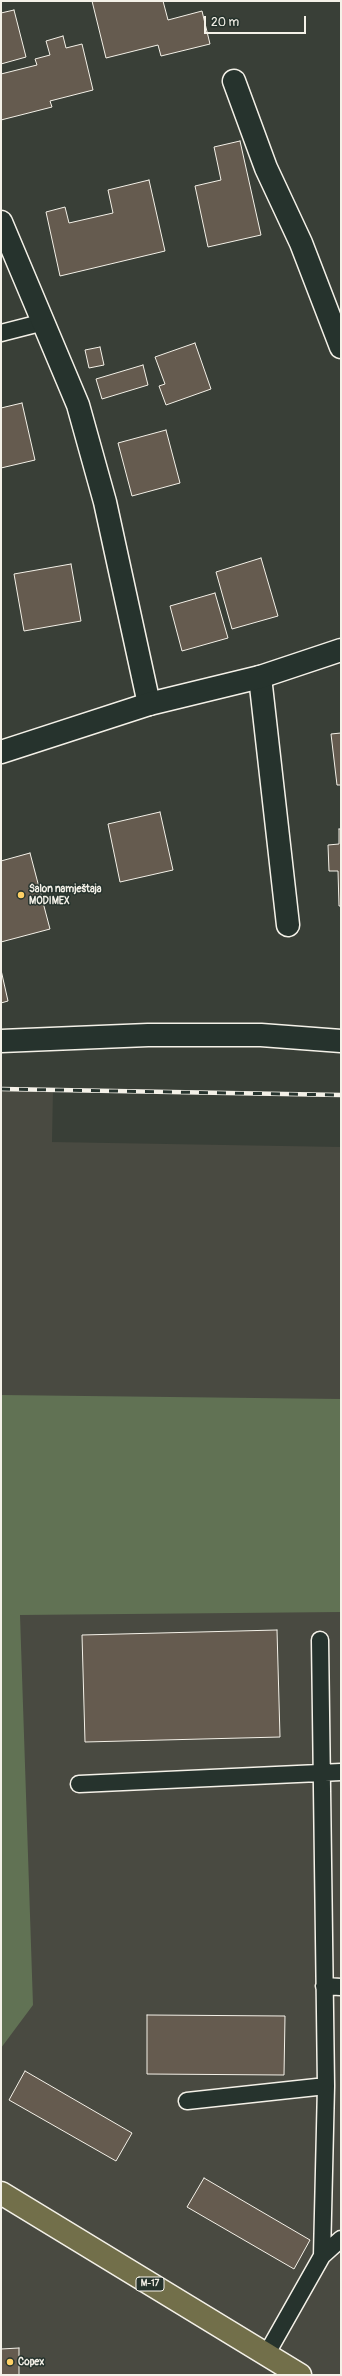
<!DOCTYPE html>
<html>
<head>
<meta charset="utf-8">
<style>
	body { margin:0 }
	#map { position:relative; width:342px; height:2376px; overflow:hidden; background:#393f37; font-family:Pangolin,sans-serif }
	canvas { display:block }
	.frame { position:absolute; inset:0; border:2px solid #f4f1e8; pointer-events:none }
	.scale { position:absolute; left:204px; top:16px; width:102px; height:18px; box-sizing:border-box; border:2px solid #f4f1e8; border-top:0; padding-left:5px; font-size:12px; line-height:14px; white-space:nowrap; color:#f4f1e8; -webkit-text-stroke:3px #26332d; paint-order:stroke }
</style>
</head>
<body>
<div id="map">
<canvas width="342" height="2376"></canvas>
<div class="frame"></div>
<div class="scale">20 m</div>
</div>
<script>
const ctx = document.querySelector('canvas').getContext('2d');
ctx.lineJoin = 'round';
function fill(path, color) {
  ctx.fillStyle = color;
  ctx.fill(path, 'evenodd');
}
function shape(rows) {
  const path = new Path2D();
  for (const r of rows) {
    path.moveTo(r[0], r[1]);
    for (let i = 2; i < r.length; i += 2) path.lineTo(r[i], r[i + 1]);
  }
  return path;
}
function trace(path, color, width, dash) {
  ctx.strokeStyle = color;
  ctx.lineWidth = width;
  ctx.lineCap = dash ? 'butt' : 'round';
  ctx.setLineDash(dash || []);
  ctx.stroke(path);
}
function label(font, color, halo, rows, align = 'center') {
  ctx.font = font + ' Pangolin,sans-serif';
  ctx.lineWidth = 3;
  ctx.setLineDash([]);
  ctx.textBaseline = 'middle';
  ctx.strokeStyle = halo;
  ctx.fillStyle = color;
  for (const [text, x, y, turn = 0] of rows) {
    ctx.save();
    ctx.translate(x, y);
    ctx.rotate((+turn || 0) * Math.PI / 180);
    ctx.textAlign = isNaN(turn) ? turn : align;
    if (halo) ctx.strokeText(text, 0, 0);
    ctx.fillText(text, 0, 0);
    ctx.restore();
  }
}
fill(shape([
	[1,1089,53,1090,52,1142,341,1147,341,2375,1,2375]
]), '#494a41');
fill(shape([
	[1,1395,341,1399,341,1612,20,1615,33,2005,1,2048]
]), '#617254');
const building = shape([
	[92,1,163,1,168,20,202,11,210,44,161,56,158,45,106,58,92,1],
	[14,10,26,57,1,64,1,13,14,10],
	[63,36,66,48,82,44,93,90,50,101,52,107,1,120,1,74,37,65,35,59,50,55,46,41,63,36],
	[240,141,261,235,208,247,195,186,221,180,214,147,240,141],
	[149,180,165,251,60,276,46,212,65,207,69,223,113,213,108,190,149,180],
	[195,343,211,389,166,405,159,386,165,384,155,357,195,343],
	[100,347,104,365,89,368,85,350,100,347],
	[143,365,148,385,102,399,96,379,143,365],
	[22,403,35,460,1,468,1,408,22,403],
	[166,430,180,483,132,496,118,443,166,430],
	[261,558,278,616,232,629,216,572,261,558],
	[71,564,81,621,24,631,14,574,71,564],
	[215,593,228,638,182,651,170,606,215,593],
	[341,733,341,785,337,785,331,734,341,733],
	[160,812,173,870,120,882,108,824,160,812],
	[339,829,341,829,341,906,339,906,338,871,329,871,328,845,339,844,339,829],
	[30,853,50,929,1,942,1,861,30,853],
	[1,970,8,1001,1,1003,1,970],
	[277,1630,280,1737,85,1742,82,1635,277,1630],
	[147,2015,285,2016,284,2075,147,2074,147,2015],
	[25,2071,132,2133,116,2161,9,2100,25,2071],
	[204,2178,310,2240,294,2269,187,2207,204,2178],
	[19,2348,19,2375,1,2375,1,2349,19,2348]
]);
fill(building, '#655b4f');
trace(building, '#f4f1e8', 1);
const lane = shape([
	[1,333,44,322],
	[320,1640,326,2086,322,2256],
	[79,1784,341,1772],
	[324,1986,341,1987],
	[187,2101,326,2086],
	[266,2355,322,2256,341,2239]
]);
const street = shape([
	[234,81,266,168,301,243,341,347],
	[1,222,78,405,105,502,149,704],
	[260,677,288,925],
	[1,1041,148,1035,261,1035,341,1041]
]);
const secondary = shape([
	[1,752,149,704,260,677,341,650]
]);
const primary = shape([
	[1,2193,300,2375]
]);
trace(lane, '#f4f1e8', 19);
trace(street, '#f4f1e8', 25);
trace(secondary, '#f4f1e8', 25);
trace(primary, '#f4f1e8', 25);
trace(lane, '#26332d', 16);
trace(street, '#26332d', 22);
trace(secondary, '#26332d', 22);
trace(primary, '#726f4a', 22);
const rail = shape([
	[1,1089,341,1095]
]);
trace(rail, '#f4f1e8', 4.5);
trace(rail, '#26332d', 3, [9]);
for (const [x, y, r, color] of [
	[21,895,4,"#ffd166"],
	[10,2362,4,"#ffd166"]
]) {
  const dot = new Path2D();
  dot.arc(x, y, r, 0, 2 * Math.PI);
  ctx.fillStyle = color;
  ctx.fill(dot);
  trace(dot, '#26332d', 1.5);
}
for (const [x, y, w] of [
	[150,2284,28]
]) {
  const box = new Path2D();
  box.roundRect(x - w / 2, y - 7, w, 14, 3);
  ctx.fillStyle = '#26332d';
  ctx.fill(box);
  trace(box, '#f4f1e8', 1);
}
label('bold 9px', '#f4f1e8', null, [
	["M-17",150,2284]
]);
label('bold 10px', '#f4f1e8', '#26332d', [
	["Salon namještaja",29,889],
	["MODIMEX",29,901],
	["Copex",18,2362]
], 'left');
</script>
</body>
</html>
